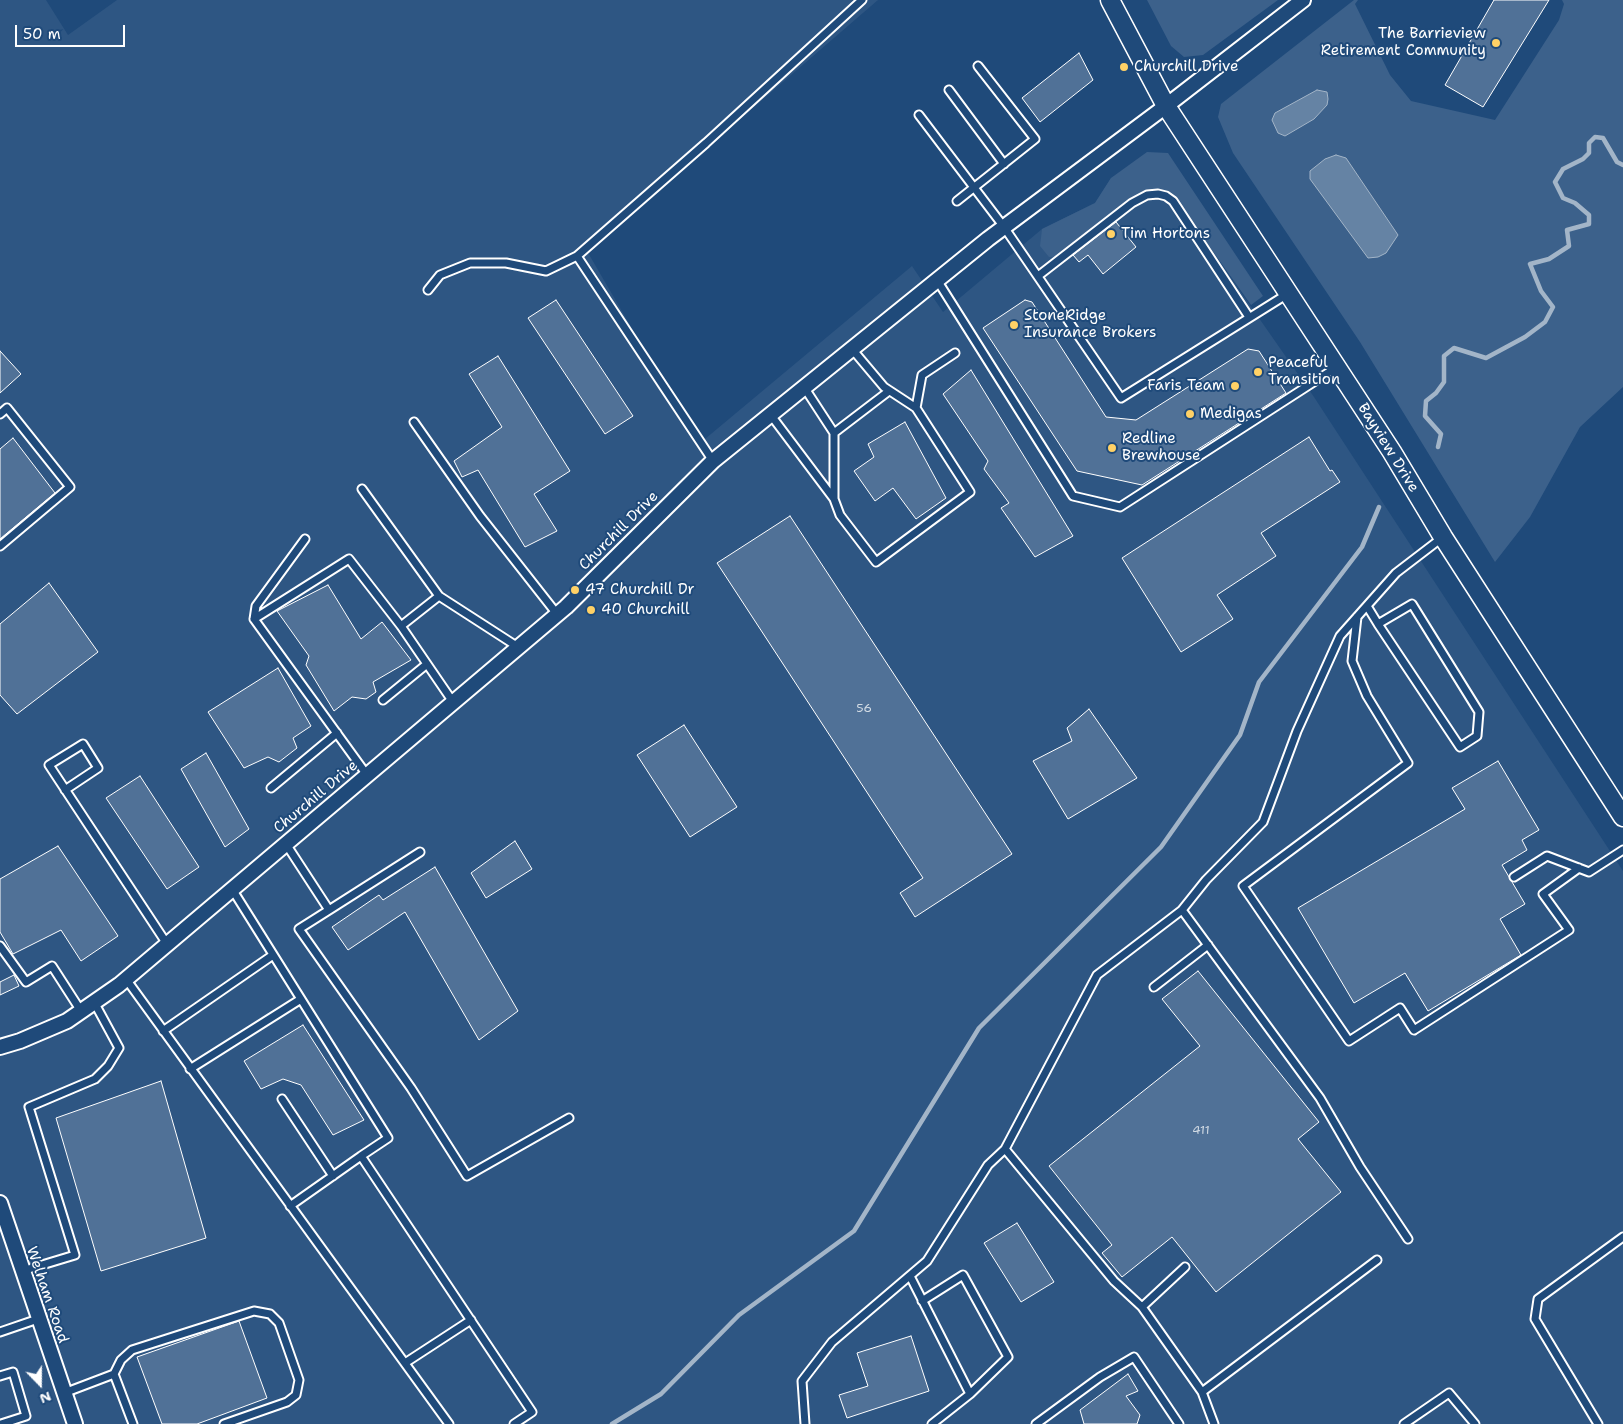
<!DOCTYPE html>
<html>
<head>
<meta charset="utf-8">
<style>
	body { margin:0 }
	#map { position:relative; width:1623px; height:1424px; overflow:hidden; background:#1f4a7a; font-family:"Shantell Sans",sans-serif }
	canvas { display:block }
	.north { position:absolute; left:15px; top:1359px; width:50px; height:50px; -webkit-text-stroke:4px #1f4a7a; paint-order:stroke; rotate:158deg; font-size:14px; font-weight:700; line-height:20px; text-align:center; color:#fff }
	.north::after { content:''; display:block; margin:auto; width:18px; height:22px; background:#fff; clip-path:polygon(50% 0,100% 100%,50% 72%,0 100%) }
	.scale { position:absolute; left:15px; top:25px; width:110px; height:22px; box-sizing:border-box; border:2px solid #fff; border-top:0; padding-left:6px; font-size:15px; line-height:18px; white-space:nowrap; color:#fff; -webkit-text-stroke:4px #1f4a7a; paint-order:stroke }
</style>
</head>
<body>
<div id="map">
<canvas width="1623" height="1424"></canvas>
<div class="north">N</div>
<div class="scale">50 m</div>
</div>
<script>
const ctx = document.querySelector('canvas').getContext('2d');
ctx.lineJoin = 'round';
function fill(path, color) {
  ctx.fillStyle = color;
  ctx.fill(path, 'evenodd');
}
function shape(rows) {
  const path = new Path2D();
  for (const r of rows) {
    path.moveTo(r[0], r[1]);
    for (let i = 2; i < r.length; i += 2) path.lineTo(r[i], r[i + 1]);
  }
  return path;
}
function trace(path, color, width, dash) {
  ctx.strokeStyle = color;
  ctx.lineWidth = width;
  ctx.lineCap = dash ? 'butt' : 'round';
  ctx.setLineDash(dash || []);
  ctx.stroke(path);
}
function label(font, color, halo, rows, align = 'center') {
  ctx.font = font + ' "Shantell Sans",sans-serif';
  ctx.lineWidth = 4;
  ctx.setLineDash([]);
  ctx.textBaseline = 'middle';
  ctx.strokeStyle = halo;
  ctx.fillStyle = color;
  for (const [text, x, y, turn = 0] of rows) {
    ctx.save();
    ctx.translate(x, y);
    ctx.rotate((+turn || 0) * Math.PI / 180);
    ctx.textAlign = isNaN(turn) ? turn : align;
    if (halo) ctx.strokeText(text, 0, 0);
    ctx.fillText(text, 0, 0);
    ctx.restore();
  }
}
fill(shape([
	[0,0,46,0,68,35,117,0,878,0,587,251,699,444,912,266,943,312,1042,229,1095,203,1111,178,1148,159,1314,397,1623,871,1623,1424,0,1424]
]), '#2e5683');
fill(shape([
	[1147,0,1278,0,1203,55,1184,57,1171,46],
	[1354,0,1358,0,1355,4,1390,75,1411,101,1495,120,1559,20,1564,4,1562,0,1623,0,1623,387,1580,427,1530,517,1495,562,1360,342,1233,153,1218,117,1221,104],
	[1147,152,1168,153,1263,296,1251,305,1192,222,1166,191,1142,193,1106,218,1063,256,1049,257,1040,246,1042,229,1095,203,1111,178]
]), '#3c618b');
const water = shape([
	[1317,90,1327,92,1328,99,1327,105,1314,119,1285,136,1278,133,1272,120,1275,113,1317,90],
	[1336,155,1346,158,1398,235,1386,253,1378,257,1368,258,1310,179,1310,171,1325,159,1336,155]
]);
fill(water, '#6583a4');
trace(water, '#a3b5c8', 1);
trace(shape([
	[1438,447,1441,434,1425,416,1426,401,1436,393,1444,382,1444,356,1454,348,1486,358,1525,337,1545,322,1553,307,1541,291,1530,264,1549,259,1569,246,1567,230,1589,224,1589,215,1575,203,1563,198,1555,182,1563,169,1583,159,1589,153,1589,143,1595,137,1603,138,1617,162,1623,165],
	[612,1424,661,1394,739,1315,854,1231,979,1028,1161,847,1240,735,1259,682,1362,547,1379,507]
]), '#a3b5c8', 4.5);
const building = shape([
	[1494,0,1549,0,1483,107,1445,85,1494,0],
	[1079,53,1093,80,1040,122,1022,98,1079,53],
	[1116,222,1136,247,1103,274,1088,255,1079,262,1073,255,1116,222],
	[556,300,633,416,605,434,528,318,556,300],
	[1025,300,1032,302,1106,417,1136,420,1248,349,1259,351,1286,393,1142,485,1077,471,983,328,1025,300],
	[0,351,21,374,0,393,0,351],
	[498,356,570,471,534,494,557,531,525,547,478,470,462,477,454,461,502,427,469,374,498,356],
	[971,370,1073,536,1035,557,1001,508,1009,503,984,469,988,461,943,394,971,370],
	[905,422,946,498,916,519,893,488,875,501,854,471,874,457,868,444,905,422],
	[1309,437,1330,471,1332,470,1340,482,1261,533,1276,556,1217,595,1233,619,1181,652,1122,558,1309,437],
	[13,438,55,493,0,539,0,449,13,438],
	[790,516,1012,854,915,917,900,893,923,878,717,563,790,516],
	[49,583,98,652,17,714,0,695,0,624,49,583],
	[328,585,361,639,382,622,411,660,373,682,376,692,366,699,352,697,334,711,306,665,309,656,277,611,328,585],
	[278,668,311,726,293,738,297,748,279,762,268,757,244,768,208,712,278,668],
	[1089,709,1137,778,1068,819,1033,761,1072,741,1067,728,1089,709],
	[684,725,737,807,690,837,637,755,684,725],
	[206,753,249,829,225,847,181,769,206,753],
	[1498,761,1539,830,1522,840,1527,850,1502,865,1525,904,1500,919,1521,955,1428,1011,1405,973,1354,1003,1298,908,1465,809,1452,788,1498,761],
	[140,776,199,867,167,889,106,798,140,776],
	[515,841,532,869,486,898,471,873,515,841],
	[58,846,118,936,81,961,61,930,13,954,0,932,0,879,58,846],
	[435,867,518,1011,479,1040,405,912,348,950,332,927,379,895,383,900,435,867],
	[1198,971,1319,1122,1298,1139,1341,1192,1216,1292,1172,1237,1122,1277,1102,1253,1112,1245,1049,1166,1200,1046,1162,999,1198,971],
	[14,975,19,986,0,995,0,982,14,975],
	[303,1025,364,1120,333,1135,301,1085,283,1079,261,1089,244,1061,303,1025],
	[161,1081,206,1238,101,1271,56,1118,161,1081],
	[1017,1223,1054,1282,1021,1302,984,1243,1017,1223],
	[239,1321,267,1398,197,1424,162,1424,137,1357,239,1321],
	[911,1336,929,1391,847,1418,839,1395,868,1386,857,1353,911,1336],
	[1128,1374,1138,1391,1126,1396,1140,1415,1137,1424,1084,1424,1080,1410,1128,1374]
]);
fill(building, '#507197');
trace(building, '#fff', 1);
const service = shape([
	[949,90,1004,164],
	[919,115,1004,227,1121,398,1289,293],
	[957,201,1035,139,978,66],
	[577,256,713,461],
	[1038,276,1132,203,1147,195,1158,194,1166,196,1173,201,1249,317],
	[937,280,1073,496,1120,507,1337,367],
	[428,290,440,275,470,263,506,263,546,271,577,256,706,143,862,0],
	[804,387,834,433,834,499,840,515,876,562,970,492,916,408,884,387,852,349],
	[916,408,922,375,955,353],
	[0,414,7,408,70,487,0,546],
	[770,414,834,499],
	[414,422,480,516,557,614],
	[834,433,889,391],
	[362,489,439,596],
	[1367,606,1378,624,1460,747,1477,736,1479,712,1412,604,1378,624],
	[1357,617,1352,661,1367,696,1408,763,1243,886,1349,1041,1400,1008,1414,1030,1569,930,1543,894,1579,868],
	[254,619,256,606,305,539],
	[401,626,439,596,518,647],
	[383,700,427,664],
	[367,775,254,619,349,559,401,626,453,702],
	[271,788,337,733],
	[65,790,98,768,83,744,49,765,167,944],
	[286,844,329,910,420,852],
	[1514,877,1547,856,1589,872,1623,850],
	[232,889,388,1138,361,1156,532,1412,514,1424],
	[329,910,299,929,411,1088,467,1176,569,1118],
	[1182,910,1320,1098,1360,1167,1408,1239],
	[0,946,26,982,52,966,81,1011],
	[126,979,449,1424],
	[1154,987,1208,945],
	[163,1031,273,955],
	[190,1069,301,999],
	[282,1099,333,1176],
	[290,1206,361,1156],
	[1377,1260,1202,1392,1142,1307,1114,1281,1005,1149,1097,975,1182,910,1206,880,1263,822,1297,731,1340,636,1396,573,1443,537],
	[22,1271,75,1255,29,1107,95,1079,108,1066,119,1048,94,1002],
	[910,1276,970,1394,932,1424],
	[922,1301,963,1275,1008,1357,970,1394],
	[1142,1307,1185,1267],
	[0,1332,38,1319],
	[405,1363,471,1320],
	[0,1376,13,1372,26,1416,1,1424],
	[1202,1392,1214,1424],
	[64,1393,114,1374],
	[133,1424,114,1374,121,1360,132,1350,254,1311,270,1314,279,1323,299,1380,296,1395,287,1402,224,1424],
	[805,1424,802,1381,832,1342,927,1261,988,1165,1005,1149],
	[1036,1424,1100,1377,1134,1357,1179,1424],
	[1404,1424,1449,1393,1475,1424],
	[1598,1424,1535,1319,1538,1299,1623,1237]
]);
const minor = shape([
	[0,1047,20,1041,67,1021,119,985,566,607,713,461,988,239,1166,106,1303,0],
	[0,1203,75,1424]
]);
const tertiary = shape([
	[1110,0,1166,106,1392,452,1443,537,1623,817]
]);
trace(service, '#fff', 11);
trace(minor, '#fff', 18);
trace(tertiary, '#fff', 21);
trace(service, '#1f4a7a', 7);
trace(minor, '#1f4a7a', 14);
trace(tertiary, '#1f4a7a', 18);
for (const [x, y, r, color] of [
	[1496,43,5,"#ffd166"],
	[1124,67,5,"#ffd166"],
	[1111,234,5,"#ffd166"],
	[1014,325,5,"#ffd166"],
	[1258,372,5,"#ffd166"],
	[1235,386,5,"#ffd166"],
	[1190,414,5,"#ffd166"],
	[1112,448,5,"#ffd166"],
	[575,590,5,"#ffd166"],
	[591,610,5,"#ffd166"]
]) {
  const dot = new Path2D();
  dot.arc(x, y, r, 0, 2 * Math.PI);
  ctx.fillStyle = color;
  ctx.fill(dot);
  trace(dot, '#1f4a7a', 2);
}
label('12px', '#d3dce5', null, [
	["56",864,709],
	["411",1201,1131]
]);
label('15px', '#fff', '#1f4a7a', [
	["The Barrieview",1486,34,"right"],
	["Retirement Community",1486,51,"right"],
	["Churchill Drive",1134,67],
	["Tim Hortons",1121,234],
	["StoneRidge",1024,316],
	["Insurance Brokers",1024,333],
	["Peaceful",1268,363],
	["Transition",1268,380],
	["Faris Team",1225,386,"right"],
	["Medigas",1200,414],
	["Redline",1122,439],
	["Brewhouse",1122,456],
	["47 Churchill Dr",585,590],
	["40 Churchill",601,610]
], 'left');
label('15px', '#fff', '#1f4a7a', [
	["Bayview Drive",1388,448,58],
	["Churchill Drive",619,531,-45],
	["Churchill Drive",316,797,-40],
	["Welham Road",47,1295,71]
]);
</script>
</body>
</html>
